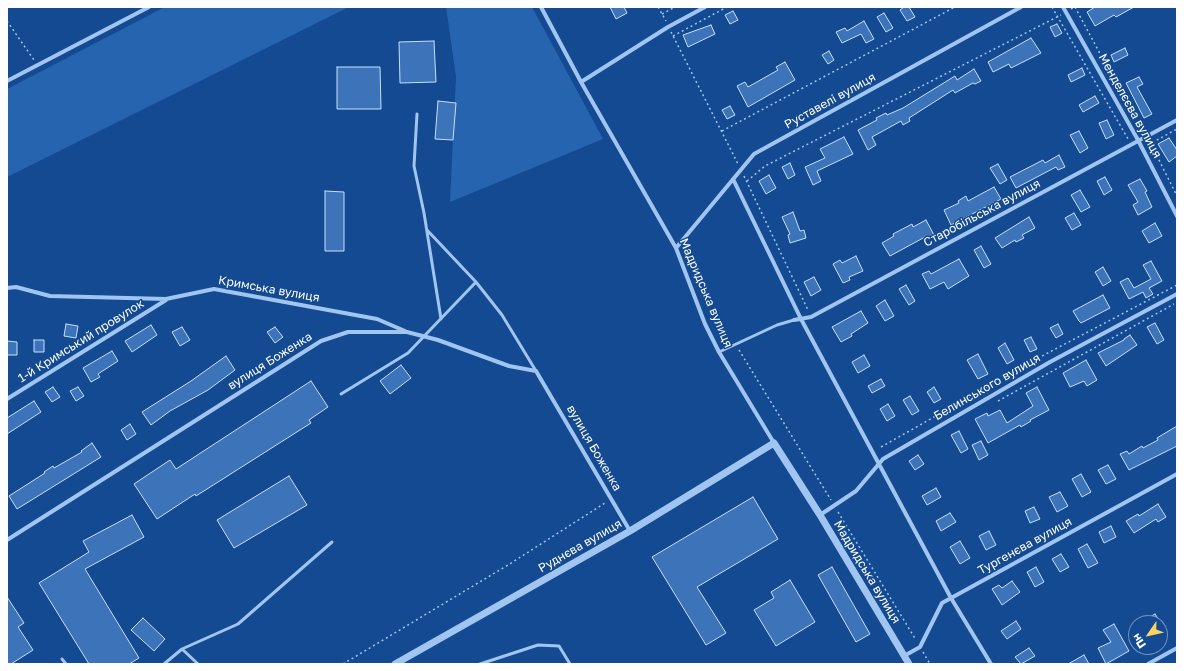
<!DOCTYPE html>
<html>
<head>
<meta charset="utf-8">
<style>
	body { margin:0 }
	#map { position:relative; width:1184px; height:671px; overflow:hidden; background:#144a91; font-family:"Golos Text",sans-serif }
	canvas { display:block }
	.frame { position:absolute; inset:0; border:8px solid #fff; pointer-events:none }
	.north { position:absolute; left:1128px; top:615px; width:40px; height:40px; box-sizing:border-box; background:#144a91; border:1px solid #7292bd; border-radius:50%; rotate:236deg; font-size:11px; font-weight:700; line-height:16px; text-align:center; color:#fff }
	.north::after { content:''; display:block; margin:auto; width:14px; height:18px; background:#ffd160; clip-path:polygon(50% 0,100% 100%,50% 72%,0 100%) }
</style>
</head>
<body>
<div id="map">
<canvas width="1184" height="671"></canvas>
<div class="frame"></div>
<div class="north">Пн</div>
</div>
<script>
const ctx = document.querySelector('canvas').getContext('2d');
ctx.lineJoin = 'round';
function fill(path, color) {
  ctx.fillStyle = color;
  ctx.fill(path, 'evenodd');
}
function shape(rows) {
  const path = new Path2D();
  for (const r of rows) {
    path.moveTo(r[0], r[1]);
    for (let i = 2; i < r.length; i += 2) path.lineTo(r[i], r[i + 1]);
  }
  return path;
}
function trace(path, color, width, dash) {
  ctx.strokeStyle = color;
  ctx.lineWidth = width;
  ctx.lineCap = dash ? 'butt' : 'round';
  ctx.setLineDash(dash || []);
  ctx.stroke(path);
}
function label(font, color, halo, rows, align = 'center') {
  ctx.font = font + ' "Golos Text",sans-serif';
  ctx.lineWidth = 3;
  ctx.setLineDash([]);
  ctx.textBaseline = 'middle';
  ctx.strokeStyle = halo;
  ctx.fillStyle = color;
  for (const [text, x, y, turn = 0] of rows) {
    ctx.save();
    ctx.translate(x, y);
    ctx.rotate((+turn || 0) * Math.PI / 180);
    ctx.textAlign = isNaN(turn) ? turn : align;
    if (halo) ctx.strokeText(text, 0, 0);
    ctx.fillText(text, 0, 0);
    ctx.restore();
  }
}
fill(shape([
	[165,7,349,7,7,177,7,89],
	[446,7,532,7,603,139,450,202,456,77]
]), '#2664b0');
const building = shape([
	[610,7,624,7,627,13,616,19,610,7],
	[904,7,909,7,915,17,907,21,900,10,904,7],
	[1095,7,1134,7,1116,17,1114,15,1095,26,1087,12,1095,7],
	[733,11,738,20,730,24,725,15,733,11],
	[884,13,893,28,886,32,877,17,884,13],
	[864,21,874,39,866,43,861,34,842,43,836,32,845,28,847,31,864,21],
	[1057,24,1062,33,1055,37,1050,27,1057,24],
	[711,25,715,34,688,47,683,35,711,25],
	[1031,38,1041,53,1011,68,1009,64,993,72,988,62,1031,38],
	[434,41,436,82,400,83,399,42,434,41],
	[1125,48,1128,55,1114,62,1111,55,1125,48],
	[829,51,834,60,828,64,822,55,829,51],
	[785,62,795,80,748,107,737,86,745,82,748,87,778,70,776,67,785,62],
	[337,67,380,67,381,109,337,109,337,67],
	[1082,68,1085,75,1071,82,1068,75,1082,68],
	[974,69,981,81,975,84,973,83,955,93,953,90,909,118,910,121,903,125,901,121,872,137,876,145,868,150,858,130,877,120,876,118,886,113,887,115,903,108,955,76,957,80,974,69],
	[1139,77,1143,84,1137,87,1152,114,1144,118,1126,83,1139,77],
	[1095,96,1099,103,1083,112,1079,105,1095,96],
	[438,101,456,103,453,140,435,139,438,101],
	[730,106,735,115,727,119,722,110,730,106],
	[1107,120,1114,135,1106,139,1099,123,1107,120],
	[1079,131,1088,148,1080,153,1070,135,1079,131],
	[844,137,853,154,817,171,821,181,813,185,805,167,825,158,820,149,844,137],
	[1169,138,1177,150,1177,156,1169,162,1158,144,1169,138],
	[1059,155,1065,167,1058,170,1056,167,1016,188,1010,177,1043,160,1045,163,1059,155],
	[790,163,795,175,788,179,782,167,790,163],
	[998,164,1007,180,1000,184,990,168,998,164],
	[769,175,776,188,766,194,759,181,769,175],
	[1105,177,1112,190,1104,195,1097,181,1105,177],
	[1140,179,1147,191,1145,192,1152,207,1138,215,1133,205,1138,202,1128,185,1140,179],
	[994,187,1001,199,951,225,944,210,959,203,958,201,966,196,968,201,994,187],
	[1080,190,1090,207,1081,212,1071,195,1080,190],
	[325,191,344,192,344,251,325,251,325,191],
	[793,212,800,231,804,230,806,238,790,243,788,235,790,234,782,217,793,212],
	[1074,213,1081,225,1072,230,1065,218,1074,213],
	[1029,217,1035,228,1022,235,1024,238,1016,242,1015,240,1002,248,995,238,1029,217],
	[926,220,934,235,926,239,925,237,890,256,882,243,894,236,893,234,912,224,913,227,926,220],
	[1155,223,1162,236,1149,243,1142,231,1155,223],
	[981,246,991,264,984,268,974,250,981,246],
	[856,256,863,271,849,277,850,280,843,283,833,264,840,260,842,263,856,256],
	[959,259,969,276,948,289,944,282,930,289,922,274,929,271,931,274,959,259],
	[1151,261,1162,281,1149,288,1153,294,1146,298,1143,292,1129,299,1120,282,1128,278,1134,288,1151,279,1143,265,1151,261],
	[1103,267,1111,281,1103,286,1095,272,1103,267],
	[814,277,821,290,811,296,804,282,814,277],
	[906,285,915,301,909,305,899,289,906,285],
	[1103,295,1110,308,1081,323,1079,321,1073,311,1103,295],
	[885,300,894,316,885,321,876,306,885,300],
	[861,311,868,323,851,334,852,336,841,342,832,327,861,311],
	[1155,323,1164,340,1157,344,1147,327,1155,323],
	[66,324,78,326,76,338,64,336,66,324],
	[1058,324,1063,334,1056,338,1050,328,1058,324],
	[151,325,157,335,132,352,125,341,151,325],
	[182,327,190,340,180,346,172,332,182,327],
	[275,327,283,337,275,343,267,332,275,327],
	[1130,335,1137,345,1106,366,1098,353,1124,340,1124,339,1130,335],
	[1031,337,1037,349,1030,352,1024,340,1031,337],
	[34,340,44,340,44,352,34,352,34,340],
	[7,341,17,342,17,355,7,355,7,341],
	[1005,343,1014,360,1007,364,998,348,1005,343],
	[112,351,118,361,98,374,100,377,91,382,83,368,112,351],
	[978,354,988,374,978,379,967,360,978,354],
	[864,355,870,366,858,373,852,362,864,355],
	[226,356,235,370,208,390,170,411,151,425,142,412,191,381,226,356],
	[1086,360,1097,380,1087,386,1084,381,1070,387,1063,373,1086,360],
	[401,365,411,378,390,394,380,381,401,365],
	[881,379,885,386,872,393,868,386,881,379],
	[311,381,328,407,309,420,311,423,196,496,195,494,157,519,134,484,170,460,176,469,311,381],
	[53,387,60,397,52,402,45,392,53,387],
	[78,387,84,396,76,401,70,391,78,387],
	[934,387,941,399,934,403,927,392,934,387],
	[1037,387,1049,410,1030,420,1031,421,1021,427,1020,425,988,443,975,419,987,413,988,416,1000,410,1007,423,1033,406,1026,393,1037,387],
	[910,396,919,411,912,415,903,400,910,396],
	[34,401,41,412,7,434,7,418,34,401],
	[888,404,895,416,887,421,880,409,888,404],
	[130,424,136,434,127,440,121,430,130,424],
	[1177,426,1177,446,1129,470,1120,454,1127,451,1129,454,1142,446,1143,448,1158,440,1157,438,1177,426],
	[959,431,968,449,961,453,951,435,959,431],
	[981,441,988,455,979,460,972,445,981,441],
	[92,443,101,457,17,509,9,496,45,473,44,472,53,466,54,468,82,452,81,451,92,443],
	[918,455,924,464,915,470,909,461,918,455],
	[1108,465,1116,479,1106,484,1098,470,1108,465],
	[1081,474,1091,492,1082,497,1072,479,1081,474],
	[289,476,307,505,234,548,217,520,289,476],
	[936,488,941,497,927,505,922,496,936,488],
	[1060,492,1068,506,1057,512,1049,497,1060,492],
	[753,497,778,539,697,587,726,633,706,645,652,557,753,497],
	[1158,504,1166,517,1158,522,1156,519,1134,533,1126,521,1138,514,1139,516,1158,504],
	[1034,507,1040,519,1030,523,1025,511,1034,507],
	[950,513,956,522,941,531,936,521,950,513],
	[132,515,144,537,85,569,139,658,129,664,89,664,39,583,89,552,83,541,132,515],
	[1111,526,1116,537,1104,543,1099,532,1111,526],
	[989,531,996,545,986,550,979,536,989,531],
	[960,541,970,558,960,564,950,547,960,541],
	[1087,544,1098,563,1088,568,1078,549,1087,544],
	[1061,554,1069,567,1060,572,1052,559,1061,554],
	[832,567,870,634,856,642,818,575,832,567],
	[1036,567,1044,582,1035,587,1027,572,1036,567],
	[790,580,815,622,776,646,754,610,774,598,771,592,790,580],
	[1012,581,1020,592,1002,605,992,589,999,585,1002,588,1012,581],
	[7,597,24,623,18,627,33,650,11,664,7,664,7,597],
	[1155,614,1161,623,1140,623,1155,614],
	[143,618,165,639,154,651,131,630,143,618],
	[1016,621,1021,629,1007,639,1001,631,1016,621],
	[1114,624,1129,651,1106,664,1098,648,1111,642,1103,630,1114,624],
	[1029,648,1035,656,1021,664,1015,657,1029,648],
	[1084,655,1089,664,1068,664,1084,655]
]);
fill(building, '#3d74b9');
trace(building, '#c7dffc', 1);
trace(shape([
	[658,7,666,21],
	[1052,7,1128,139],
	[1075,7,1142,132],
	[1071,9,1075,7],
	[662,14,675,7],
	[7,21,34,60],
	[671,32,738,164],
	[673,36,727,7],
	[722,131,955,7],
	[1150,142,1177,196],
	[1148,145,1177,129],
	[744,176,808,310],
	[747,181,765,166,1061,15],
	[739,350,831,500],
	[998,401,1174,304],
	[881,447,1044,355,1177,285],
	[838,512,916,640],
	[923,652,930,664],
	[343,664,508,565,605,503]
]), '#a0c5f1', 1.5, [2, 3]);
trace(shape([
	[417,114,414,166,424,213,441,319],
	[427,230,476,282,502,315,536,371],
	[719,352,777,325,794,320],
	[341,394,408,353,476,282],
	[182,649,198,664],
	[62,659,66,664],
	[164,664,182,649,238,624,332,542],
	[480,664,538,645,559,646,570,664]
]), '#a0c5f1', 3);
trace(shape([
	[541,7,581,82,676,248,705,324,719,352,774,443],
	[1063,7,1138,140,1177,216],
	[7,81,149,7],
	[581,82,668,27,705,7],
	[733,179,801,319,951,598,991,664],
	[676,248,754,154,1021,7],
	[7,288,16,287,50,296,166,299,214,289,377,319,405,331],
	[794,320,811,317,1177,120],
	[7,399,166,300],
	[820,515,856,491,883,459,1050,362,1177,294],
	[7,540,321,341,348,332,407,332,438,340,509,366,536,371,630,531],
	[904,656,920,647,942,603,1177,474],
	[1148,664,1177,648]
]), '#a0c5f1', 4);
trace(shape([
	[395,664,630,531,774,443,820,515,909,664]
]), '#a0c5f1', 7);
label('12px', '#fff', '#144a91', [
	["Руставелі вулиця",830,101,-29],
	["Менделєєва вулиця",1130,106,61],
	["Старобільська вулиця",982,213,-28],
	["Кримська вулиця",269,289,10],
	["Мадридська вулиця",706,293,67],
	["1-й Кримський провулок",81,341,-32],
	["вулиця Боженка",270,361,-32],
	["Белинського вулиця",987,387,-30],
	["вулиця Боженка",594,448,60],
	["Руднєва вулиця",580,546,-30],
	["Тургенєва вулиця",1025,546,-29],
	["Мадридська вулиця",867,572,59]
]);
</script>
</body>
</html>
